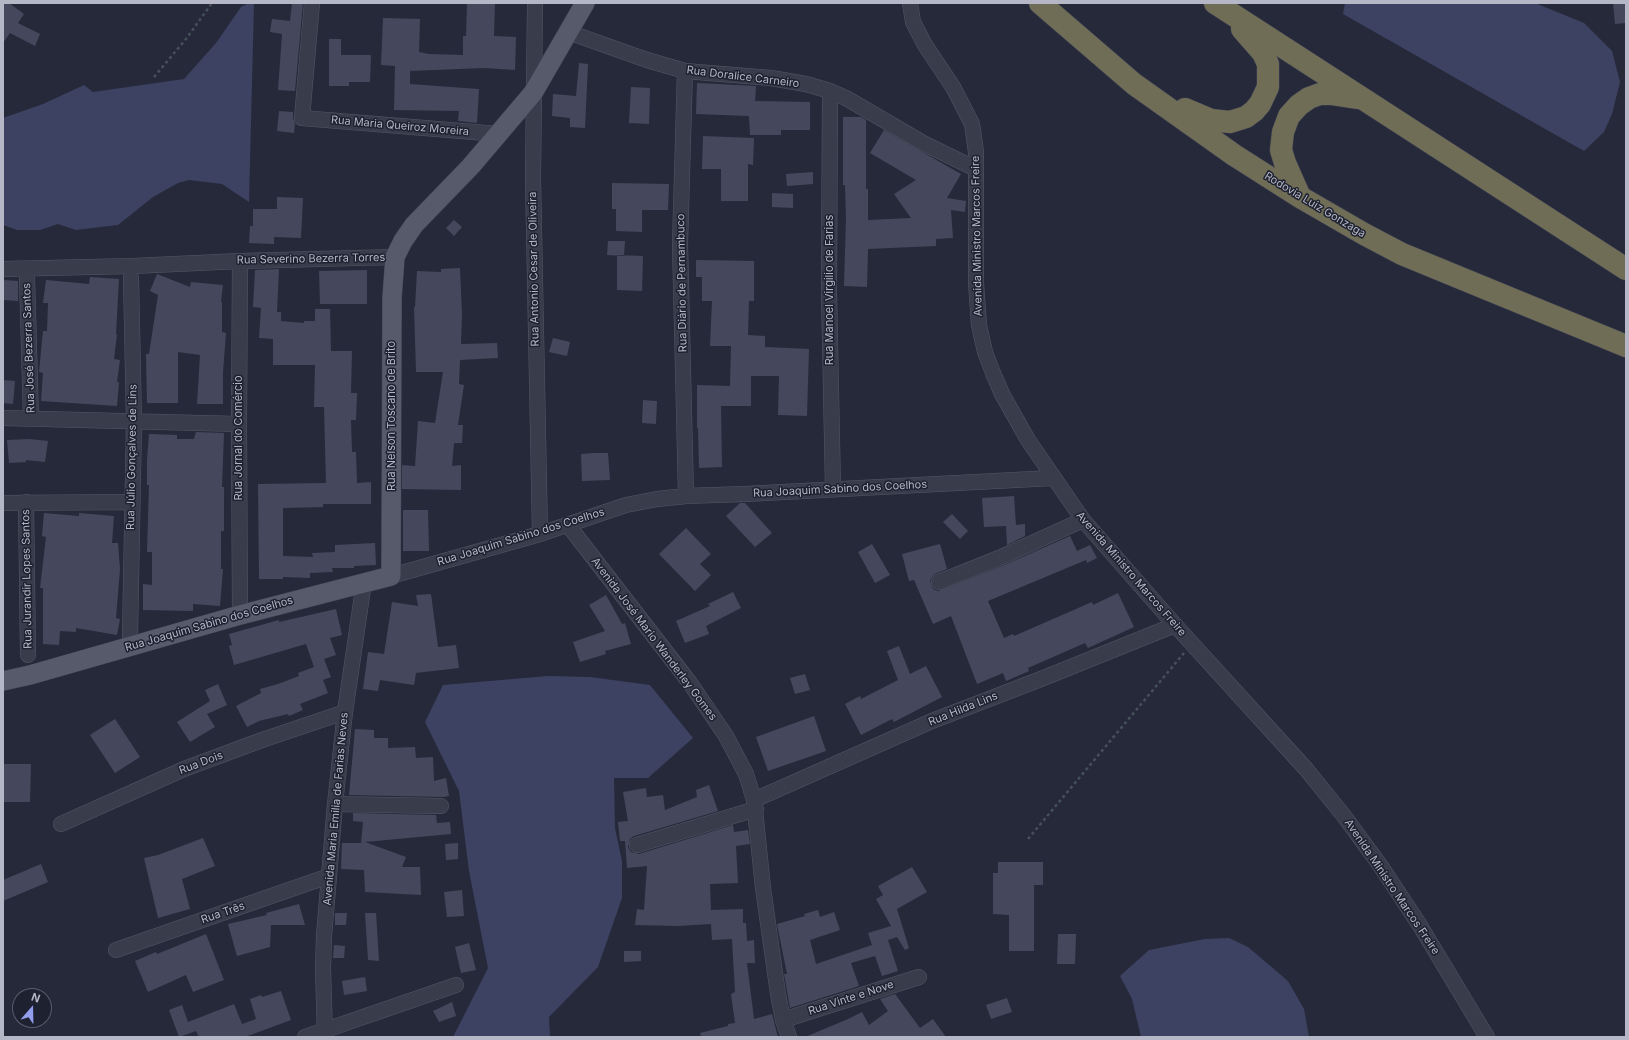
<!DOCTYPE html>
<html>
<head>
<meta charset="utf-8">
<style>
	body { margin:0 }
	#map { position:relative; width:1629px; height:1040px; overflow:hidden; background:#26293a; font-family:Inter,sans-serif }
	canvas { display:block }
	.frame { position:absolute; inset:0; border:4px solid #b5b7c6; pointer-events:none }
	.north { position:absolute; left:12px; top:988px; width:40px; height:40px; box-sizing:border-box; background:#1e2130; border:1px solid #5a5d6c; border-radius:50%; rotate:20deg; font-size:11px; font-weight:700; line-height:16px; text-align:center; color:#b5b7c6 }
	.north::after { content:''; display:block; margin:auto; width:14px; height:18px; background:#929dee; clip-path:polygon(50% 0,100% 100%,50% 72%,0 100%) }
</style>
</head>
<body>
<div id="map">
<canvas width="1629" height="1040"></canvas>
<div class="frame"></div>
<div class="north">N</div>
</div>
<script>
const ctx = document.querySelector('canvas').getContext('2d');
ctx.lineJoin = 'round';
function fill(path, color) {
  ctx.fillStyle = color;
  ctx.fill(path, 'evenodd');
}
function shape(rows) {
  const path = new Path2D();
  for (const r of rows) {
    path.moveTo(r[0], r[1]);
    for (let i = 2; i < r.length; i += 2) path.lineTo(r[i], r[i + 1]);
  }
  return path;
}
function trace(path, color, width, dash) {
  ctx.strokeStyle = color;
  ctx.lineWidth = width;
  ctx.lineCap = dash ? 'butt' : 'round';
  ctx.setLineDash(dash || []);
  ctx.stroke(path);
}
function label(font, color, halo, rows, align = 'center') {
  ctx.font = font + ' Inter,sans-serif';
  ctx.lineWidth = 3;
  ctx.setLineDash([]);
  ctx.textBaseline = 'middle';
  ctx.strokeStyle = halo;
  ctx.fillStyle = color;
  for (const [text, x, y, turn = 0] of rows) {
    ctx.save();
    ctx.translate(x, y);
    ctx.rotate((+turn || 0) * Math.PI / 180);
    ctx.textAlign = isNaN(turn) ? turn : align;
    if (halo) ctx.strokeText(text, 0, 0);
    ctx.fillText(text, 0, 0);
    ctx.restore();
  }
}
fill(shape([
	[249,3,254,3,249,202,222,184,189,180,178,183,153,197,118,225,76,230,58,224,40,230,17,230,3,225,3,118,43,104,84,85,93,92,184,79,216,43,241,7],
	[1345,3,1535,3,1584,23,1612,51,1620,82,1612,114,1604,132,1584,151,1343,14],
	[548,676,590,677,650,685,693,738,648,778,614,778,615,828,622,861,622,898,598,967,549,1017,550,1037,453,1037,488,968,469,871,459,791,425,722,443,685],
	[1229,938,1248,947,1288,981,1304,1009,1309,1037,1141,1037,1132,999,1120,976,1149,950,1205,939]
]), '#3d4262');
fill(shape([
	[3,3,9,3,24,14,18,23,40,34,35,46,10,33,3,43],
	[292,3,303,3,295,91,278,90,282,34,270,32,272,19,290,21],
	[467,3,495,3,494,36,516,37,515,70,484,68,410,71,410,84,479,89,477,123,458,121,459,111,394,110,395,66,381,65,383,18,420,19,419,52,429,54,463,55,463,36,466,36],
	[1613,3,1626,3,1626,23,1615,24],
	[329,39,341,39,341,55,371,55,370,82,349,82,349,86,329,86],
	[579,63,588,64,585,128,570,127,570,118,552,116,553,94,576,96],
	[697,83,756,86,755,101,810,102,810,130,781,130,781,135,750,135,749,116,696,114],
	[631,87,650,88,649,124,629,123],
	[279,111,293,112,293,118,295,123,294,133,277,131],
	[843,117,861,117,866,120,866,189,868,189,868,220,911,218,894,194,916,180,870,153,884,130,961,174,947,198,966,201,965,212,951,210,953,238,936,239,936,246,868,249,867,287,844,286,846,219,845,185,843,185],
	[703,136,754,138,753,165,748,164,748,201,721,201,721,169,702,169],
	[813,172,813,184,787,186,786,174],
	[612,183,669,184,668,210,642,210,642,232,616,231,616,209,612,209],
	[772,193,793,194,793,208,772,207],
	[277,197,303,198,301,238,274,237,274,244,249,243,250,226,253,226,253,209,277,209],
	[454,220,462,227,454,236,446,228],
	[608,241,625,241,624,256,607,255],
	[617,255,643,256,642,291,617,290],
	[696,260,754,261,754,301,749,301,748,335,765,336,765,347,809,349,807,416,778,415,779,376,751,376,751,406,721,406,722,467,699,468,698,428,697,428,697,385,730,386,731,346,710,346,712,301,702,301,702,277,696,277],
	[460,268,462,314,461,344,497,343,498,358,460,360,459,384,464,385,458,425,463,425,462,443,454,443,452,466,461,465,461,490,402,489,402,465,415,466,418,421,435,423,443,372,416,372,414,307,415,307,417,271,441,272,441,269],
	[279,269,277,312,281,312,281,321,304,323,304,321,315,321,315,309,330,309,331,351,352,351,351,393,357,393,356,420,351,420,352,452,356,452,357,483,371,482,371,504,323,504,323,507,283,508,283,556,313,557,312,553,335,552,335,545,375,543,376,565,354,566,354,568,332,568,333,572,310,573,310,578,283,577,283,579,259,579,258,484,326,483,324,407,314,407,315,365,273,365,273,339,259,338,261,308,253,307,255,270],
	[367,270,367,304,320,304,319,271],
	[157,274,190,287,191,282,223,285,221,302,222,302,222,332,226,333,223,372,223,404,197,404,200,355,178,352,178,403,147,403,146,354,149,354,158,295,150,291],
	[90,277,119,279,116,334,117,334,114,359,120,360,117,382,119,382,117,406,41,401,43,373,39,372,43,331,47,331,48,303,43,303,46,280,89,284],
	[3,280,18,281,18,301,3,300],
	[553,338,570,342,567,356,549,352],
	[3,380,15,381,13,404,3,403],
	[643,400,657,401,656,424,642,423],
	[196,432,224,433,222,487,224,487,224,531,221,531,221,569,223,569,220,606,193,604,193,611,143,610,143,584,152,585,152,552,147,552,149,485,147,485,147,460,149,434,177,435,177,439,194,439],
	[29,439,48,441,45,462,26,460,26,462,9,463,7,440],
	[595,453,608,453,610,480,582,481,581,454],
	[1014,496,1016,525,1025,524,1025,536,1007,545,1006,526,984,527,982,498],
	[740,503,745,503,772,533,755,547,726,516],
	[403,510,428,510,429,551,403,551],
	[44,513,79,516,79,513,114,516,112,543,118,543,120,569,116,618,120,619,117,635,76,628,76,632,60,631,59,645,43,644,43,588,40,588,46,537,42,536],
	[952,514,968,531,960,539,943,522],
	[686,528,711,554,700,564,711,575,695,591,659,554],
	[1070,536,1077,551,1090,545,1097,558,1087,563,1086,560,988,601,1004,638,1013,634,1014,636,1092,602,1093,605,1118,593,1134,627,1088,648,1085,643,1028,668,1029,671,1006,681,1003,673,977,684,951,616,933,624,914,580,909,581,902,554,940,544,947,569,935,574,932,577,930,581,933,589,938,591,1002,566],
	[872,544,890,575,875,583,858,552],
	[733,592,741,608,706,626,709,634,685,643,676,621,710,606,708,604],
	[431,594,438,647,456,645,459,668,416,673,414,685,380,680,378,691,363,689,368,652,384,654,392,602,418,606,416,595],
	[606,595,622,624,625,623,631,644,605,651,606,654,580,662,573,642,605,631,589,605],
	[336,609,342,635,330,638,336,655,324,659,331,677,323,680,328,693,300,704,303,710,289,716,288,714,259,721,247,727,236,706,261,693,260,689,278,684,299,676,298,673,314,667,306,644,234,665,229,646,232,645,229,634,279,620,279,622],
	[899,646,910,674,926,666,942,697,894,722,892,719,861,735,845,704,860,696,861,699,898,680,887,651],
	[805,674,810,690,795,694,790,678],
	[218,684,227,705,207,714,215,727,190,742,177,722,210,701,205,690],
	[814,716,826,751,768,771,756,737],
	[115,719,140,757,115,773,90,735],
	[355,729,374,730,374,738,388,738,388,748,415,747,416,758,433,757,434,781,446,778,449,796,443,797,349,795],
	[3,764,31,764,30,802,3,802],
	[709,785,718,811,634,836,630,839,628,847,631,852,639,854,733,825,734,832,748,830,750,844,736,846,738,883,710,884,711,910,743,909,743,923,746,923,747,941,754,940,755,963,747,963,754,1019,772,1014,778,1037,701,1037,700,1033,728,1026,728,1024,735,1023,731,994,735,992,732,939,712,940,711,924,678,926,635,925,637,909,644,910,647,866,627,868,625,841,620,841,618,822,628,821,623,792,646,788,647,797,663,795,665,810,697,797,696,790],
	[353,813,436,815,437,823,450,822,451,834,365,842,406,857,402,867,420,867,421,895,365,892,364,870,341,869,342,843,361,843,363,822,353,821],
	[203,838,215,866,182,879,190,909,158,918,144,858,158,855],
	[458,843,458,859,446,860,445,844],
	[998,862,1043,862,1043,885,1034,885,1034,951,1009,951,1009,915,993,914,993,873,998,873],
	[41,864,48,882,3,901,3,880],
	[912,867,927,892,897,909,909,948,905,950,897,937,888,940,898,971,882,976,875,956,851,963,859,986,790,1008,784,974,787,974,777,924,805,916,804,914,818,910,820,917,834,912,840,930,810,940,816,964,872,945,868,933,891,926,876,899,883,895,878,886],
	[462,890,464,916,447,917,444,892],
	[299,904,305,925,271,925,270,947,237,956,228,924,267,915,266,913],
	[335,913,347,913,346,925,335,925],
	[365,913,376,913,379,961,368,960],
	[206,934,224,980,193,992,186,975,148,992,135,961,156,952,157,954],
	[1058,934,1076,934,1075,964,1057,964],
	[469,943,476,970,461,973,455,947],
	[334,945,345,946,344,958,333,958],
	[624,951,641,951,641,961,624,962],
	[365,977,367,991,344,995,342,981],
	[281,991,291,1020,245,1037,199,1037,196,1031,179,1037,169,1010,182,1005,188,1022,234,1004,242,1024,256,1019,250,999,261,995,262,997],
	[895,994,920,1028,933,1019,946,1037,805,1037,848,1019,862,1012,869,1025,888,1011,880,999],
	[1007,998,1012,1012,991,1019,986,1005],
	[452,1002,456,1016,439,1022,433,1011]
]), '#45485c');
const minor = shape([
	[312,3,302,118,498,134],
	[535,3,533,178,540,534],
	[910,3,913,22,925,45,953,87,972,124,976,152,976,283,979,325,985,352,993,373,1002,394,1028,440,1083,520,1175,625,1306,769,1344,816,1380,865,1419,924,1487,1037],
	[568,32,647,60,685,71,771,78,806,84,830,91,846,98,923,143,976,169],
	[685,71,680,244,686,496],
	[830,91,829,291,833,489],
	[240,261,239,424,240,615],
	[3,269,133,266,240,261,395,257],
	[27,277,31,419],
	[3,418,239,424],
	[26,502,28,655],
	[3,503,132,502],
	[568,525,690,683,726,736,746,774,754,800,763,888,778,994,783,1020,789,1037],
	[391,576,540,534,626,505,657,499,686,496,745,494,1053,478],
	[939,582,999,558,1083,520],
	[130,636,134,422,131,278],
	[754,800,932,721,1041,679,1175,625],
	[335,804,441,806],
	[61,824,184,769,262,740,345,712],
	[637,845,756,809],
	[116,950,329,876],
	[783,1020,919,977],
	[305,1037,456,985],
	[325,1037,323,968,324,936,335,804,345,712,364,582]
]);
const major = shape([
	[3,681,30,675,240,615,391,576,392,298,395,257,403,241,414,225,471,166,533,93,585,3]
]);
const highway = shape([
	[1040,3,1134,84,1234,155,1300,197,1364,234,1402,254,1626,346],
	[1215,3,1626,269],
	[1185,109,1211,120,1230,122,1246,117,1254,111,1260,104,1268,87,1268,64,1263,53,1242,29],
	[1300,197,1285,163,1281,150,1283,132,1289,116,1299,105,1309,98,1320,94,1331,94,1357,98]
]);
trace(minor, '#545766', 16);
trace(major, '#424554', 20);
trace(highway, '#414453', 23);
trace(shape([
	[39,3,41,3],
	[154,77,186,39,212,3],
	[1028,839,1184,653]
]), '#455159', 2.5, [3, 3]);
trace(minor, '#393c4b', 15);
trace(major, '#575a6b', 19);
trace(highway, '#706d57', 22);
label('11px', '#b5b7c6', '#1e2130', [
	["Rua Doralice Carneiro",743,77,7],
	["Rua Maria Queiroz Moreira",400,126,5],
	["Rodovia Luiz Gonzaga",1315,205,31],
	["Avenida Ministro Marcos Freire",977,236,-91],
	["Rua Severino Bezerra Torres",311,259,-1],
	["Rua Antonio Cesar de Oliveira",534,269,-91],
	["Rua Diário de Pernambuco",682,283,-91],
	["Rua Manoel Virgilio de Farias",830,290,-90],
	["Rua José Bezerra Santos",29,348,-92],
	["Rua Nelson Toscano de Brito",392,416,-90],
	["Rua Jornal do Comércio",239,438,-90],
	["Rua Júlio Gonçalves de Lins",132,457,-89],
	["Rua Joaquim Sabino dos Coelhos",840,489,-3],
	["Rua Joaquim Sabino dos Coelhos",521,537,-17],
	["Avenida Ministro Marcos Freire",1131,574,49],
	["Rua Jurandir Lopes Santos",27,579,-91],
	["Rua Joaquim Sabino dos Coelhos",209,624,-16],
	["Avenida José Mario Wanderley Gomes",654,639,53],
	["Rua Hilda Lins",963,709,-22],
	["Rua Dois",201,763,-21],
	["Avenida Maria Emilia de Farias Neves",336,809,-85],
	["Avenida Ministro Marcos Freire",1392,887,56],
	["Rua Três",223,913,-19],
	["Rua Vinte e Nove",851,998,-18]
]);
</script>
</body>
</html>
